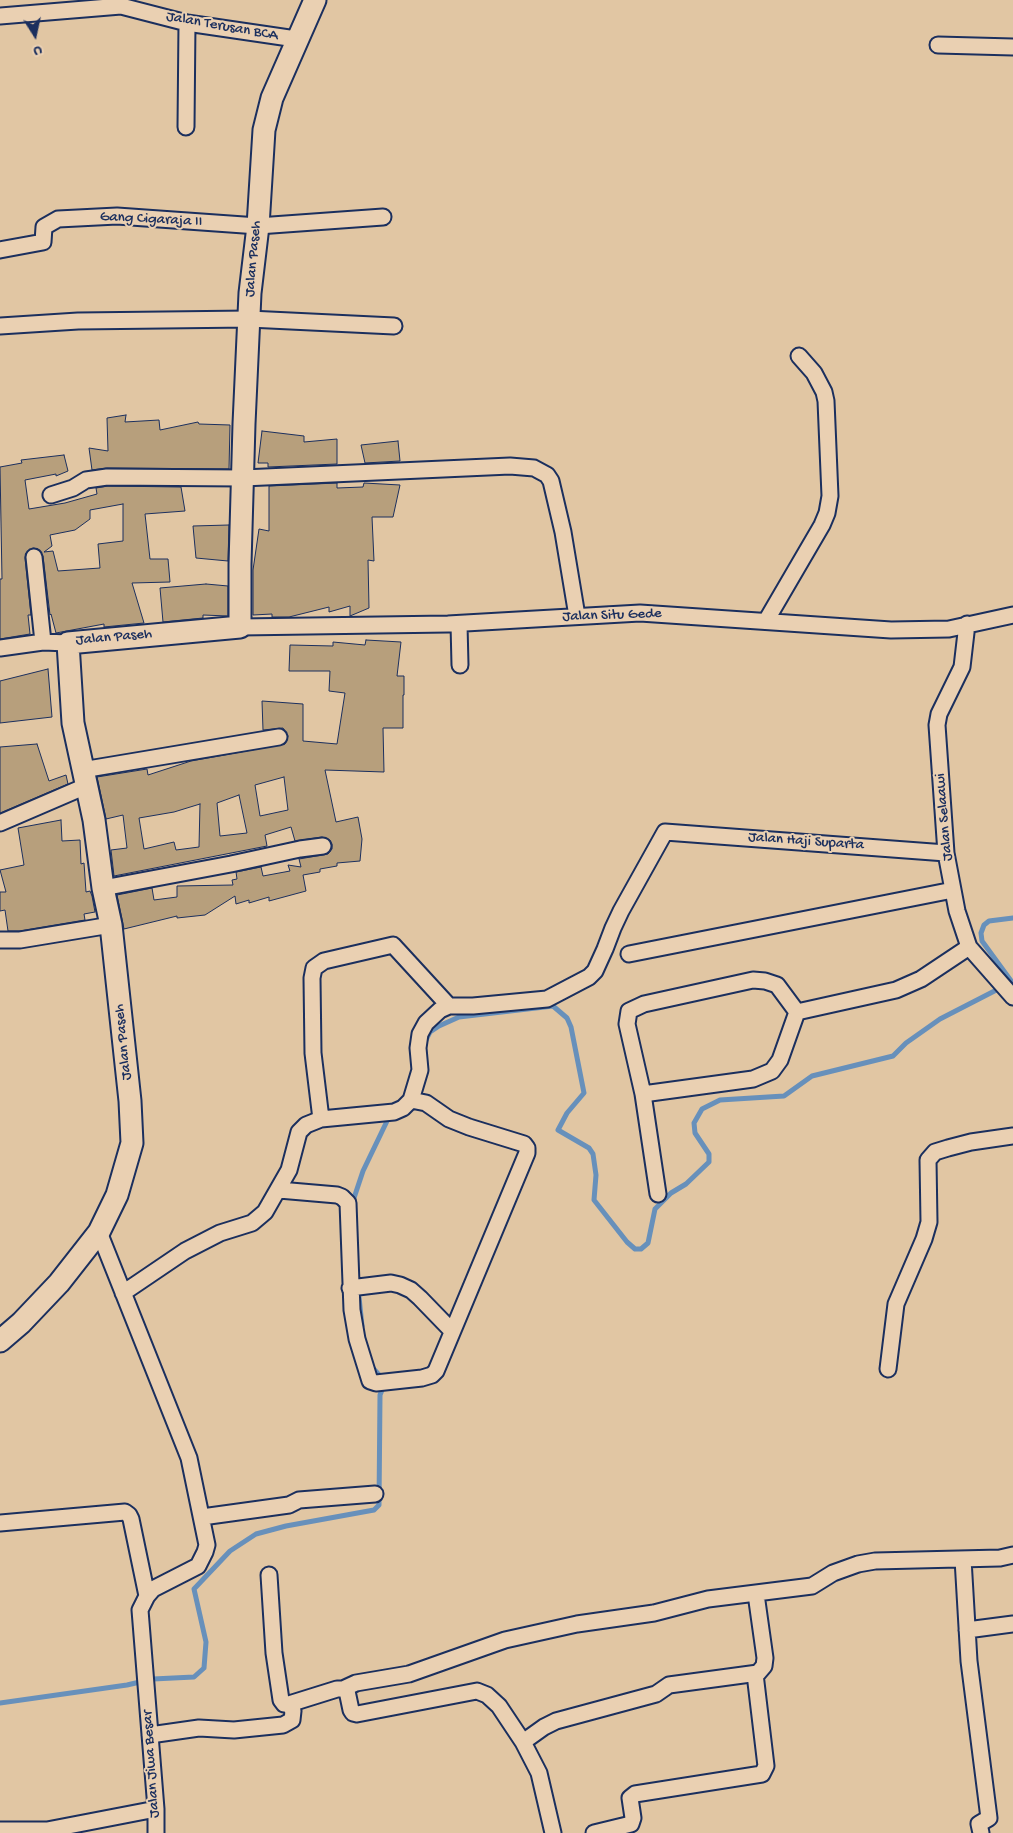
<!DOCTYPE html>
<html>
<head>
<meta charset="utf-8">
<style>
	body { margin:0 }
	#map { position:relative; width:1013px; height:1833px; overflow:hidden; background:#e1c6a3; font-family:"Gochi Hand",sans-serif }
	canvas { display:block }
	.north { position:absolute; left:10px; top:10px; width:50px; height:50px; -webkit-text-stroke:4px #ead0b2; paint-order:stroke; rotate:170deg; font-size:14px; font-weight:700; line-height:20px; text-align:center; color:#1b2f5e }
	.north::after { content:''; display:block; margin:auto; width:18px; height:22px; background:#1b2f5e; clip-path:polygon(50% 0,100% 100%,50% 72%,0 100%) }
</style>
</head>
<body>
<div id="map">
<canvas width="1013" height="1833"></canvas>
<div class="north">U</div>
</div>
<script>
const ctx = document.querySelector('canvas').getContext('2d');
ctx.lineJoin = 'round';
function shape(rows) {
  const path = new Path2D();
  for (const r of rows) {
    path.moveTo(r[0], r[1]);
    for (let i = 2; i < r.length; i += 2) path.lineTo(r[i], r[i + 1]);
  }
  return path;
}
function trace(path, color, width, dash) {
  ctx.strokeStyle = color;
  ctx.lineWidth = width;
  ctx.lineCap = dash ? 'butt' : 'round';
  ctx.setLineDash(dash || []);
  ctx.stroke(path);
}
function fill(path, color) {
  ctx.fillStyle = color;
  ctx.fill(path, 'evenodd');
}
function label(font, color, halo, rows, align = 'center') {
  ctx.font = font + ' "Gochi Hand",sans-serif';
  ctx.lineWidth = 4;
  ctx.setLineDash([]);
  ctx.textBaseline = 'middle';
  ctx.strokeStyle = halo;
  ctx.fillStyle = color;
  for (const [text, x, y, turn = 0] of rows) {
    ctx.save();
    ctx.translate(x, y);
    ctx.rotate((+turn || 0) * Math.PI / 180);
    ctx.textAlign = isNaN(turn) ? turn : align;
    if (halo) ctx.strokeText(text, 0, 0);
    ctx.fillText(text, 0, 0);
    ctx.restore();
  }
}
trace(shape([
	[425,1042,430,1032,439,1026,459,1017,553,1006,567,1018,571,1027,584,1093,567,1113,558,1130,589,1148,593,1154,596,1175,594,1200,627,1242,635,1249,641,1249,648,1243,655,1209,671,1193,686,1184,709,1162,709,1154,695,1133,694,1123,702,1109,720,1100,784,1096,812,1076,893,1056,906,1043,940,1019,1012,982,982,941,981,933,984,925,989,921,1013,918],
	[352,1204,363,1171,388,1119,392,1118],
	[359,1297,362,1326],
	[0,1703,127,1685,153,1679,194,1677,204,1668,206,1642,194,1589,230,1551,256,1534,286,1526,374,1510,379,1505,380,1395,382,1390,380,1376,371,1366]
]), '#6790bb', 5);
const building = shape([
	[126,415,125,422,159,420,160,430,198,422,199,424,230,425,229,469,107,468,92,470,89,448,108,451,107,418,126,415],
	[262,431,304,436,304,442,337,439,337,464,268,467,268,463,258,463,262,431],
	[398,441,400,461,365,463,361,445,398,441],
	[64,455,68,471,56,476,56,474,25,480,29,509,65,503,97,494,96,488,108,486,181,487,185,511,145,514,150,559,168,559,170,582,132,583,144,623,104,627,104,624,56,633,51,614,50,615,43,556,38,549,33,548,26,553,25,558,31,615,28,615,30,634,0,639,0,579,2,579,0,467,22,463,21,460,64,455],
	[123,504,123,541,98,544,100,568,58,571,53,551,44,552,52,546,50,535,75,530,90,519,90,510,123,504],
	[337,483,337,488,363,487,364,483,400,485,393,517,372,517,374,561,368,560,369,608,350,616,350,606,329,612,329,607,289,617,272,617,272,614,253,615,253,570,259,529,269,531,269,486,337,483],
	[229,525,228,561,196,558,193,526,229,525],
	[206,584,228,586,228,616,203,615,203,618,163,622,160,588,206,584],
	[366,640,401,642,397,676,404,676,404,695,403,695,403,728,383,728,384,772,325,770,336,822,358,817,362,839,360,861,337,863,337,866,320,869,320,872,303,875,306,891,269,901,269,897,249,903,249,900,236,904,235,896,205,915,177,918,177,916,124,929,117,895,152,888,154,900,177,897,177,886,233,885,232,880,237,879,236,872,261,867,263,876,290,871,288,865,301,867,299,859,328,854,332,849,332,844,330,840,322,837,295,841,291,827,265,835,267,846,114,876,111,850,127,848,123,815,106,819,97,777,147,769,148,775,191,761,285,744,288,736,283,728,263,730,262,701,303,704,303,741,337,744,345,693,329,691,330,671,289,671,290,645,333,646,333,642,365,645,366,640],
	[284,777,288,810,260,816,255,785,284,777],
	[239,795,247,833,220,836,217,803,239,795],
	[200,804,199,847,176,850,174,842,144,849,139,818,174,812,200,804],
	[48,669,52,717,0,723,0,681,48,669],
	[37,744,49,781,66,775,68,784,0,813,0,747,37,744],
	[61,820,62,841,80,840,81,864,84,863,86,892,90,891,92,896,95,912,84,914,85,920,19,931,8,931,5,910,0,911,0,892,6,892,0,870,24,865,18,828,61,820]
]);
fill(building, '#b79f7c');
trace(building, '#1b2f5e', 1);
const street = shape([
	[0,16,121,6,187,23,296,39],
	[938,45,1013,47],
	[186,127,187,23],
	[0,250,43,242,44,227,58,219,117,216,258,226,383,217],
	[0,326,78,321,249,319,394,326],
	[51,495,73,488,86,480,107,477,243,478,510,466,534,468,547,475,551,481,563,532,577,616],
	[34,557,43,642],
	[766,621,822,525,827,513,830,496,826,401,824,392,814,373,799,356],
	[459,624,460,665],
	[967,624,962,667,939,714,937,725,946,853,957,911,969,947,1013,997],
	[240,627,448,624,640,613,891,630,949,629,1013,615],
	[0,648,43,642,68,643],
	[82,770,279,737],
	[0,823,86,786],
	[103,888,231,864,300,849,323,846],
	[0,940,20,940,111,925],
	[629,954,953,890],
	[449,1006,393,945,324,961,314,968,312,978,313,1053,321,1119,394,1112,403,1108,411,1100,420,1070,418,1048,420,1034,426,1023,440,1010,449,1006,473,1006,547,999,589,977,595,971,605,949,613,928,621,911,665,832,946,853],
	[643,1094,753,1079,772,1071,780,1060,797,1012,896,990,921,979,969,947],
	[279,1190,337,1195,342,1197,348,1203,352,1310,357,1339,370,1381,376,1383,422,1378,432,1375,436,1371,527,1153,527,1148,524,1144,469,1127,449,1119,426,1103,411,1100],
	[658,1194,643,1094,627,1024,629,1011,644,1004,753,980,765,981,777,985,797,1012],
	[99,1232,189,1458,207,1545,205,1552,198,1566,153,1589,147,1596,140,1610,156,1809,156,1833],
	[350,1288,391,1283,400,1285,411,1290,420,1298,452,1331],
	[123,1293,185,1251,220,1233,252,1223,265,1212,289,1170,299,1132,306,1125,321,1119],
	[888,1369,896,1304,924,1239,929,1222,928,1160,935,1152,948,1148,971,1142,1013,1136],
	[202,1517,289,1505,299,1500,375,1494],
	[0,1523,125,1512,129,1515,131,1519,147,1596],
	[963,1559,969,1661,989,1818,979,1824,981,1833],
	[269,1575,274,1653,281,1700,284,1704,289,1704,337,1689,343,1689,347,1691,351,1710,353,1713,357,1714,477,1691,487,1695,499,1706,523,1742,539,1773,553,1833],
	[967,1630,1013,1624],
	[343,1689,356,1683,409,1674,505,1640,577,1624,654,1613,708,1599,812,1586,833,1573,858,1564,875,1561,1000,1558,1013,1555],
	[150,1735,199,1728,234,1730,283,1725,292,1720,293,1711,289,1704],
	[523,1742,544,1727,556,1721,656,1694,669,1685,758,1673,764,1666,765,1658,756,1594],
	[0,1830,47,1830,156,1809],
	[594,1833,631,1824,633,1818,630,1798,635,1794,762,1774,766,1766,755,1674]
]);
const secondary = shape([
	[0,1341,21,1323,59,1283,99,1232,117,1195,132,1143,130,1101,111,925,103,888,94,820,73,723,68,643,240,627,240,564,244,424,250,293,258,226,264,130,272,98,315,0]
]);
trace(street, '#1b2f5e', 19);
trace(secondary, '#1b2f5e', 25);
trace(street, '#ead0b2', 15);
trace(secondary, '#ead0b2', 21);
label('15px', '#1b2f5e', '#ead0b2', [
	["Jalan Terusan BCA",222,27,10],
	["Gang Cigaraja II",151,220,3],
	["Jalan Paseh",254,259,-85],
	["Jalan Situ Gede",612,616,-2],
	["Jalan Paseh",114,638,-5],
	["Jalan Selaawi",945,817,-95],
	["Jalan Haji Suparta",806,842,4],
	["Jalan Paseh",124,1042,-96],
	["Jalan Jiwa Besar",152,1764,-94]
]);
</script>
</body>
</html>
